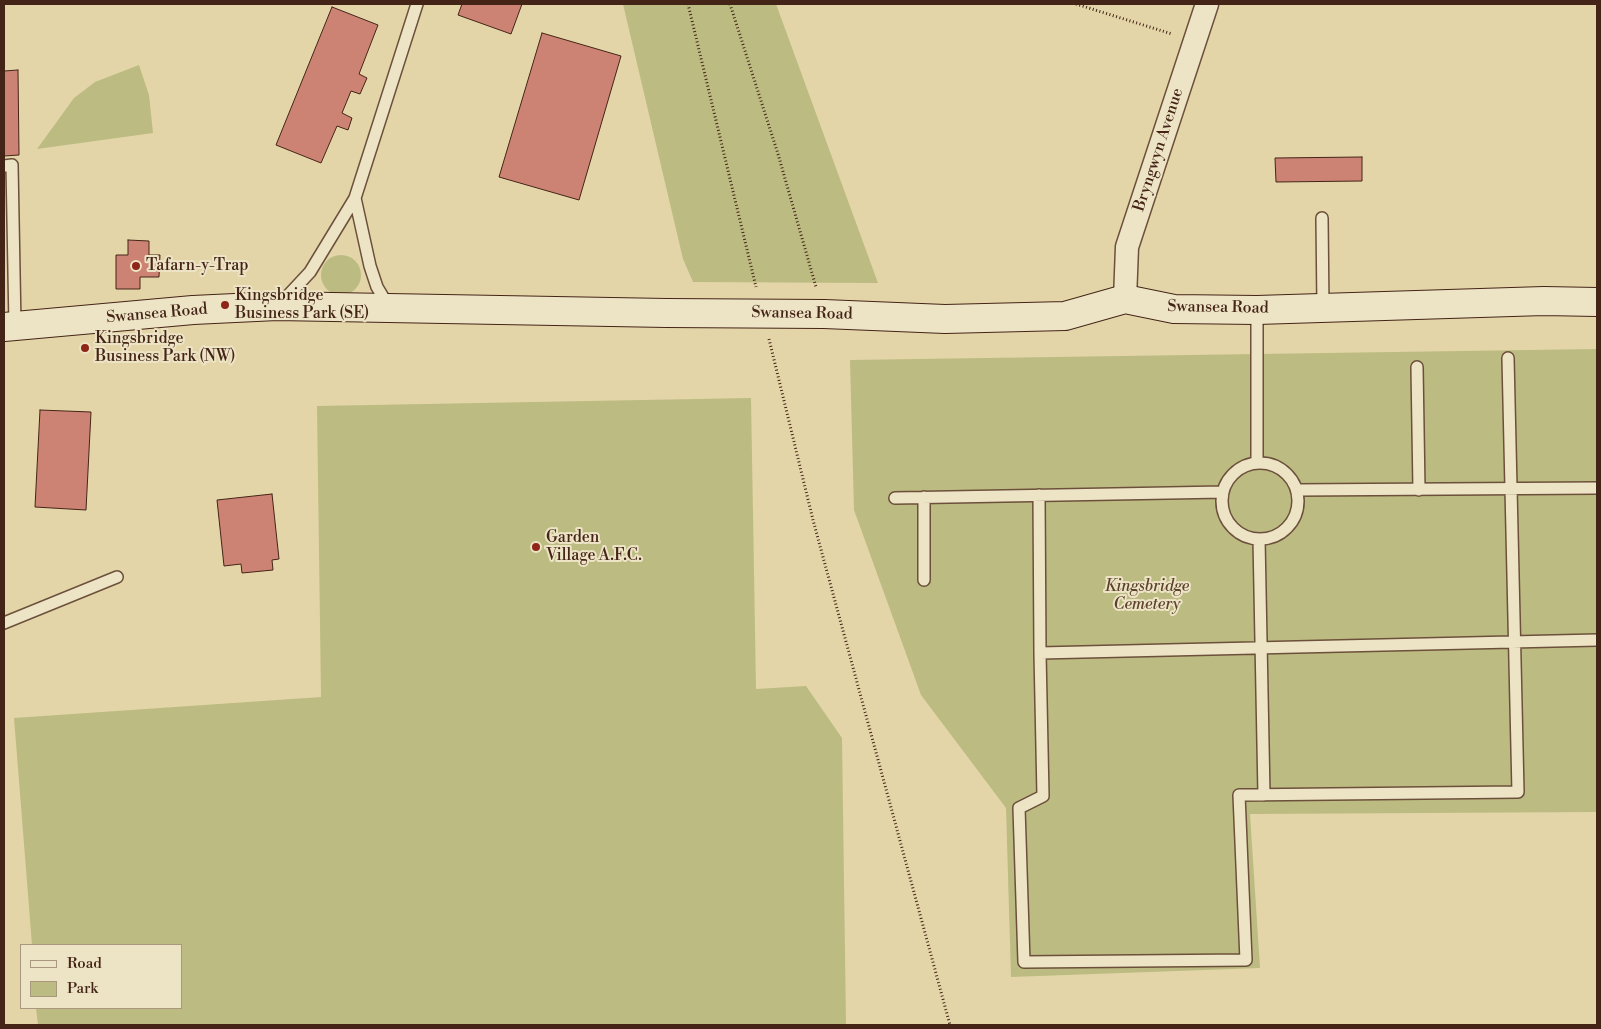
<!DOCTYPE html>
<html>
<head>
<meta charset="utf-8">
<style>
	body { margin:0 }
	#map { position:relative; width:1601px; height:1029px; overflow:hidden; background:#e3d5a8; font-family:"Libre Bodoni",serif }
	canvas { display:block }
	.frame { position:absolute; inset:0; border:5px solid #442417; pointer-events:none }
	.legend { position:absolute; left:20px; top:944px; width:162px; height:65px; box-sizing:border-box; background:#ede4c6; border:1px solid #a99780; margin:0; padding:6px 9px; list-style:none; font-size:15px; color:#442417 }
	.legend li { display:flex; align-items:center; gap:10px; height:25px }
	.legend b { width:25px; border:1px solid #a99780 }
</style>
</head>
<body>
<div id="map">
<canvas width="1601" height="1029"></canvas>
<div class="frame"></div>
<ul class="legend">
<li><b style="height:6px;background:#ede4c6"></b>Road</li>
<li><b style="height:14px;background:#bcbb82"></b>Park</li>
</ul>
</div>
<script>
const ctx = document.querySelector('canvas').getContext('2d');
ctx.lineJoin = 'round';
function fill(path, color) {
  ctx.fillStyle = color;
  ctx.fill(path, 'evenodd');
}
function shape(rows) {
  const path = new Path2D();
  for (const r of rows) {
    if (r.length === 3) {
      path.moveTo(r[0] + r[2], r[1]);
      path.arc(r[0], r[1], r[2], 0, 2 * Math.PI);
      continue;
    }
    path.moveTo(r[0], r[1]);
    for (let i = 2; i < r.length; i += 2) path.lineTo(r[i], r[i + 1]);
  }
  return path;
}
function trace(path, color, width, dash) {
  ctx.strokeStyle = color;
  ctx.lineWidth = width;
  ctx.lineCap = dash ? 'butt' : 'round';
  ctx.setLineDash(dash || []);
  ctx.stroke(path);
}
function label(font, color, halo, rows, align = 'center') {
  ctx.font = font + ' "Libre Bodoni",serif';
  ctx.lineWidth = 4;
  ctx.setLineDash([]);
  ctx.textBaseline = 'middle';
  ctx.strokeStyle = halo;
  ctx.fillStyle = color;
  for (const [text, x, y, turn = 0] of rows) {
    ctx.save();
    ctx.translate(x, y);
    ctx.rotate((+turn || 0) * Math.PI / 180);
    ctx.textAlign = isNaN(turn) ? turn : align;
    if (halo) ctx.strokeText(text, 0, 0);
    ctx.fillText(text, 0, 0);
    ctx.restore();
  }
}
fill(shape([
	[623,4,776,4,878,283,693,282,683,259],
	[139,65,149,95,153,133,37,149,74,98,95,82],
	[341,275,20],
	[1597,349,1597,812,1250,814,1260,968,1011,977,1006,808,921,695,854,510,850,360],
	[751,398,756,689,806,686,842,738,846,1025,38,1025,36,1008,181,1008,181,945,32,945,14,718,321,697,317,406]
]), '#bcbb82');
const building = shape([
	[462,4,522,4,511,34,458,15,462,4],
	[332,7,378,25,359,74,367,78,360,94,351,91,342,113,352,118,348,130,337,126,321,163,276,145,332,7],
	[542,33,621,56,579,200,499,177,542,33],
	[18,70,19,155,4,156,4,71,18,70],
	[1362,157,1362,181,1276,182,1275,158,1362,157],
	[128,240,149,241,149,255,160,255,159,277,140,277,140,289,116,289,116,255,128,255,128,240],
	[40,410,91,412,86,510,35,507,40,410],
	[272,494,279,559,272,560,273,570,242,573,241,564,224,566,217,500,272,494]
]);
fill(building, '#cd8373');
trace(building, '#442417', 1);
const lane = shape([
	[4,166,12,165,15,326],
	[355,198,370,266,377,287,389,307],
	[1322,218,1323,308],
	[282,302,310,272,355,198,417,4],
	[1257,310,1257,463],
	[1417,367,1419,490],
	[1260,501,38],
	[1297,490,1597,488],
	[1039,495,1040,653,1597,640],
	[924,497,924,580],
	[895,498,1223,492],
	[1259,539,1264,795],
	[4,623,117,577],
	[1040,653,1043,796,1019,808,1024,962,1246,960,1239,795,1518,792,1508,358]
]);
const street = shape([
	[1125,299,1127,247,1207,4]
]);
const secondary = shape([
	[824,314,945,319,1065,316,1125,299,1174,309,1257,310,1544,301,1597,302],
	[4,327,193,310,277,306,667,313]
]);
trace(lane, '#6c503b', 14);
trace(street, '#6c503b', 25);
trace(secondary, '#442417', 30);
trace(shape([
	[688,4,756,287],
	[730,4,778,154,816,287],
	[1076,4,1172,34],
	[769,339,813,520,950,1025]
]), '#442417', 3, [1, 2.5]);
trace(lane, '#ede4c6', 11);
trace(street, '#ede4c6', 22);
trace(secondary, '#ede4c6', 28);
const secondaryBridge = shape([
	[667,313,824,314]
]);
trace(secondaryBridge, '#442417', 30, []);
trace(secondaryBridge, '#ede4c6', 28);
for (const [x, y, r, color] of [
	[136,266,5,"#8f2418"],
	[225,305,5,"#8f2418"],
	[85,348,5,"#8f2418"],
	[536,547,5,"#8f2418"]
]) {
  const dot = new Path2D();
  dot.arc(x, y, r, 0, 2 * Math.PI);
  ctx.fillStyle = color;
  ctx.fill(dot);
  trace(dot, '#ede4c6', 2);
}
label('16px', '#442417', '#ede4c6', [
	["Bryngwyn Avenue",1159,150,-72],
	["Swansea Road",1218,308,1],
	["Swansea Road",157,314,-5],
	["Swansea Road",802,314,1]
]);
label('16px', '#442417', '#ede4c6', [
	["Tafarn-y-Trap",146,266],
	["Kingsbridge",235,296],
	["Business Park (SE)",235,314],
	["Kingsbridge",95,339],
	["Business Park (NW)",95,357],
	["Garden",546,538],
	["Village A.F.C.",546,556]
], 'left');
label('italic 16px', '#5c422c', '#ede4c6', [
	["Kingsbridge",1147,587],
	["Cemetery",1147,605]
]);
</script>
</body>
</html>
